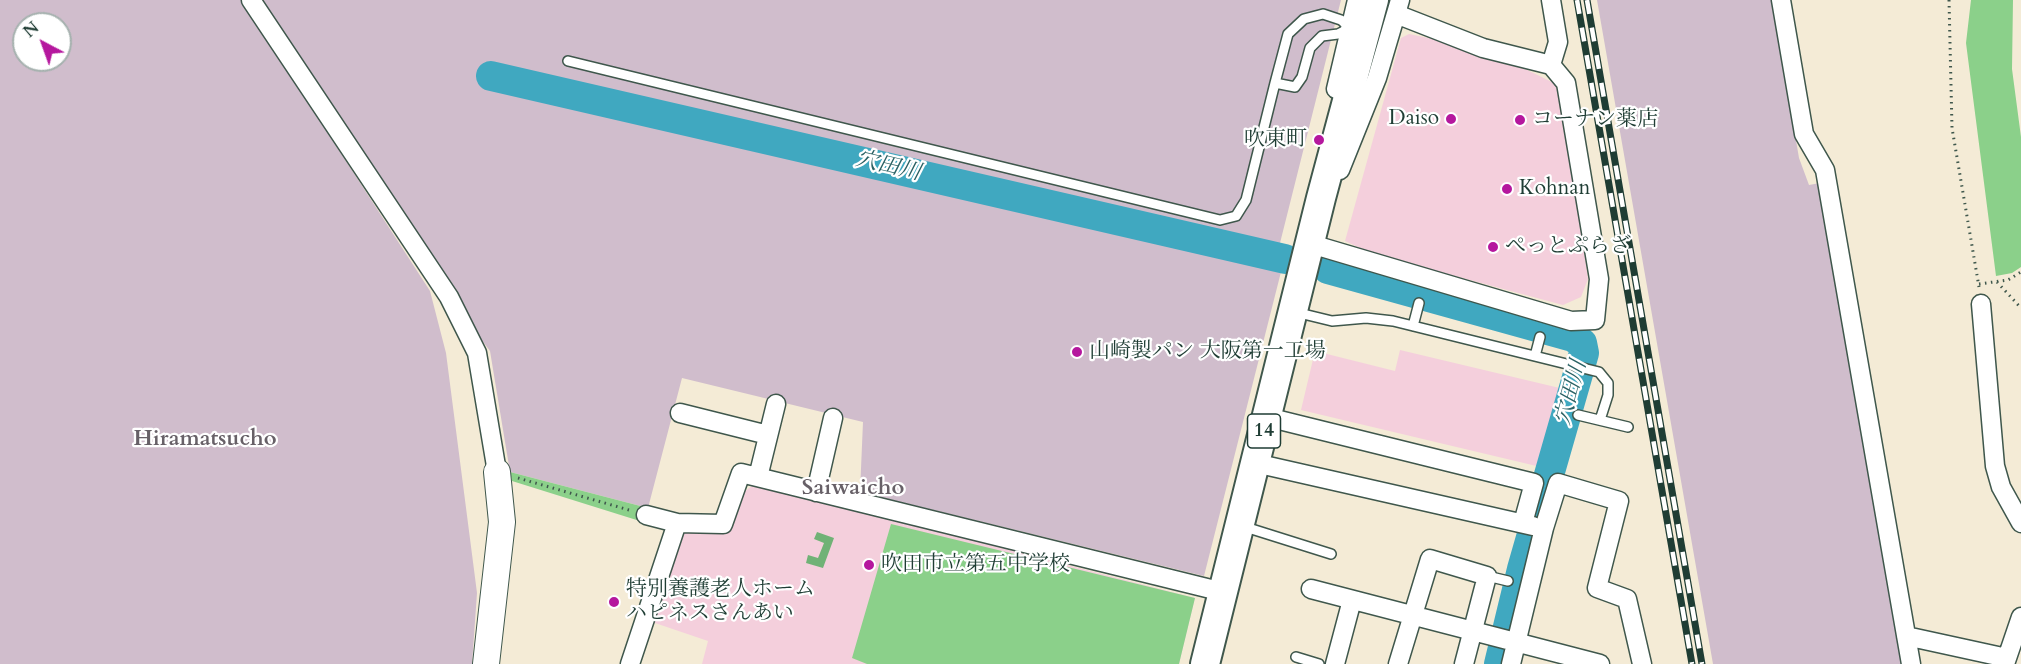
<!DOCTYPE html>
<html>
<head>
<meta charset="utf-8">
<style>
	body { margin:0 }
	#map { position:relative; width:2021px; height:664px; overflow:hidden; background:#f4ebd6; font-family:Cardo,serif }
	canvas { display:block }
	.north { position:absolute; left:12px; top:12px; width:60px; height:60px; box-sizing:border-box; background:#fff; border:2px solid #a5b1ae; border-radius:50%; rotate:319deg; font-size:16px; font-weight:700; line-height:24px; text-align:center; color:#1f3d34 }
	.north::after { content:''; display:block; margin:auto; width:21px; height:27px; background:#b5179e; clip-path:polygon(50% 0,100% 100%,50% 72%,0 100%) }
</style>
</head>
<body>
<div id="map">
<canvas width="2021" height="664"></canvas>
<div class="north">N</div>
</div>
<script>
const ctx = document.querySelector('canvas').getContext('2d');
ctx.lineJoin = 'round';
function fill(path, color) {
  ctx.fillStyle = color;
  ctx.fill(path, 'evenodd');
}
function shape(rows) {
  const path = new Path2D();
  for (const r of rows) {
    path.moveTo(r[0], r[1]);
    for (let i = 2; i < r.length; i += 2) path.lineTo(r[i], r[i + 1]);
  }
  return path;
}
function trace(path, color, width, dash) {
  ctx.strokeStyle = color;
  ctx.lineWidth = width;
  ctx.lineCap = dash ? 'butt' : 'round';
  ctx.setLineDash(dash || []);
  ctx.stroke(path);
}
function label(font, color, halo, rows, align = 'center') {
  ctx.font = font + ' Cardo,"Noto Serif JP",serif';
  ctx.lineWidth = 4.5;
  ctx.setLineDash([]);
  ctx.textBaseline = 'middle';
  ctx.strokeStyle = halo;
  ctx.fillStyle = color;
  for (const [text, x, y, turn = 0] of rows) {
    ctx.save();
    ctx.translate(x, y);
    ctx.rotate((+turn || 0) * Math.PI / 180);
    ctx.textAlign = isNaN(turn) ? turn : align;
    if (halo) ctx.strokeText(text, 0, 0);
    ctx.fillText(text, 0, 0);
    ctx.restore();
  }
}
fill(shape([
	[1409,34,1433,39,1481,57,1519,66,1556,84,1564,110,1588,279,1581,297,1563,305,1373,254,1345,241,1401,38],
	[1400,350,1568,390,1549,469,1301,410,1315,351,1395,371],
	[755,484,1195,598,1179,664,702,664,708,641,652,622,683,527,731,531,738,496]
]), '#f4cfdc');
fill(shape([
	[0,0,242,0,430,291,446,353,477,593,472,664,0,664],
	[24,24,60,24,60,60,24,60],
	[251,0,1341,0,1278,251,491,71,488,79,1283,264,1204,576,860,492,863,422,682,378,648,508,510,472,490,351,449,297],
	[1597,0,1772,0,1799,158,1809,185,1820,183,1902,664,1713,664]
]), '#d0bdcc');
fill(shape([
	[1971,0,2013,0,2012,69,2021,137,2021,267,2012,273,1996,276,1966,43],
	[510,472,648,508,643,522,512,481],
	[891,524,1195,598,1179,664,867,664,852,658]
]), '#8bd08a');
fill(shape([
	[817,532,834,538,823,568,806,563,808,555,818,558,824,543,814,539]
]), '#70b276');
trace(shape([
	[491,76,1285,259],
	[1328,269,1573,337,1582,343,1584,353,1522,569,1499,664]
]), '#40a8c0', 30);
const lane = shape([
	[568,61,1220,220,1236,216,1246,200,1275,83,1288,34,1304,19,1323,14,1341,20,1350,28,1338,34,1322,36,1310,48,1302,77,1295,87,1275,83],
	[1295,312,1332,321,1366,318,1393,321,1599,372,1608,383,1608,395,1600,420],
	[1413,326,1419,303],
	[1535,356,1540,337],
	[1578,415,1628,427],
	[1242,526,1331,554],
	[1487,576,1508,581],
	[1296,657,1319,664]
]);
const street = shape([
	[251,0,449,297,477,353,497,472],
	[1781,0,1804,134,1825,170,1911,664],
	[1551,65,1558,42,1551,0],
	[1336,89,1357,0],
	[1340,170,1377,78,1400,0],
	[1311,244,1571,321,1595,320,1599,279,1566,83,1551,65,1483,48,1396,14],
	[1981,304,1995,466,2001,487,2021,523],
	[680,413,768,435],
	[1267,417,1534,483,1523,523],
	[1255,463,1533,526],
	[758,477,776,404],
	[816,492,833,418],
	[646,515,677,523],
	[1311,589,1600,664],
	[1906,636,2007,658],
	[630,664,677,523,723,524,741,473,1223,592],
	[1335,664,1352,600],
	[1398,664,1430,559,1487,576,1464,664],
	[1511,664,1544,528,1558,483,1619,501,1597,588,1627,599,1642,664],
	[2005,664,2021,617]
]);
const secondary = shape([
	[486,664,502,522,497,472]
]);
const primary = shape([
	[1205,664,1321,198,1374,0]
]);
trace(lane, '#3f574c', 12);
trace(street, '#3f574c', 21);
trace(secondary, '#3f574c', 28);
trace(primary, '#3f574c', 32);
trace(shape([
	[1949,0,1952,128,1979,287],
	[1997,282,2021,308],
	[1979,284,2008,280,2021,272],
	[518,478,629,510]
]), '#3f574c', 3, [1.5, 4.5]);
trace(lane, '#fff', 9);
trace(street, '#fff', 18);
trace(secondary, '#fff', 26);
trace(primary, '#fff', 28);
const rail = shape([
	[1577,0,1692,664],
	[1587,0,1702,664]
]);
trace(rail, '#1f3d34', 7);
trace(rail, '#fff', 4.5, [14]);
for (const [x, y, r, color] of [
	[1451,119,6,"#b5179e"],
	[1520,120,6,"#b5179e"],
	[1319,140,6,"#b5179e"],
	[1507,189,6,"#b5179e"],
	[1493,247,6,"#b5179e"],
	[1077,352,6,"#b5179e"],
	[869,565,6,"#b5179e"],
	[614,602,6,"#b5179e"]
]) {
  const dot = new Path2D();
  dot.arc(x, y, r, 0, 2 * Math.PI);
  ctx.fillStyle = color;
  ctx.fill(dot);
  trace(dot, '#fff', 2);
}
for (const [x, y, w] of [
	[1264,431,33]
]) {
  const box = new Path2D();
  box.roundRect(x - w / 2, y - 17, w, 34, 4.5);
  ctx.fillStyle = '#fff';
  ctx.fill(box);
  trace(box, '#1f3d34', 1.5);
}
label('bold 20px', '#1f3d34', null, [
	["14",1264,431]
]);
label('21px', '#1f3d34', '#fff', [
	["Daiso",1439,119,"right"],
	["コーナン薬店",1532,120],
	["吹東町",1307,140,"right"],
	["Kohnan",1519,189],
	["ぺっとぷらざ",1505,247],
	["山崎製パン 大阪第一工場",1089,352],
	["吹田市立第五中学校",881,565],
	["特別養護老人ホーム",626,590],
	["ハピネスさんあい",626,614]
], 'left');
label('italic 22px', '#2b6265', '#fff', [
	["穴田川",888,167,13],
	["穴田川",1572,393,-75]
]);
label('bold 22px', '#676067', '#fff', [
	["Hiramatsucho",205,440],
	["Saiwaicho",853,489]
]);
</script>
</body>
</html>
